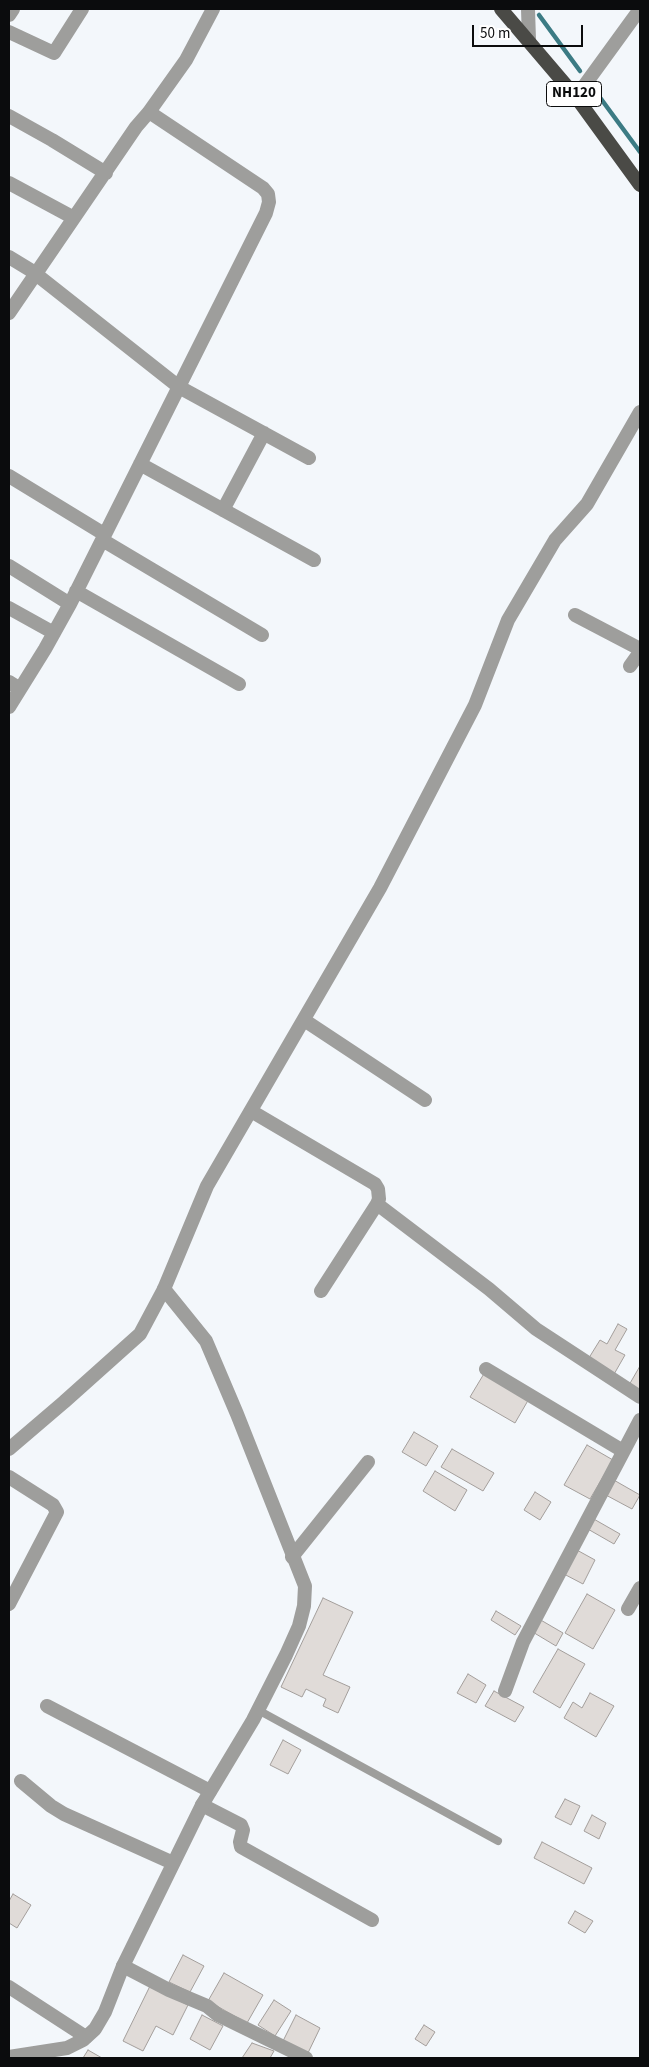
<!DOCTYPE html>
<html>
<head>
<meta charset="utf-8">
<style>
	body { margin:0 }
	#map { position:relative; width:649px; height:2067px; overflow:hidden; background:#f3f7fb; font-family:"Source Sans 3",sans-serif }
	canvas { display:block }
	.frame { position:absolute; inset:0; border:10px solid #0b0c0d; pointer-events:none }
	.scale { position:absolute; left:472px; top:25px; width:111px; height:22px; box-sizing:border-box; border:2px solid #0b0c0d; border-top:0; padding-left:6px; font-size:15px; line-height:18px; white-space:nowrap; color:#0b0c0d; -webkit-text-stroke:4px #fff; paint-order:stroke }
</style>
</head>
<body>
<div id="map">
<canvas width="649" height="2067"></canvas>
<div class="frame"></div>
<div class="scale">50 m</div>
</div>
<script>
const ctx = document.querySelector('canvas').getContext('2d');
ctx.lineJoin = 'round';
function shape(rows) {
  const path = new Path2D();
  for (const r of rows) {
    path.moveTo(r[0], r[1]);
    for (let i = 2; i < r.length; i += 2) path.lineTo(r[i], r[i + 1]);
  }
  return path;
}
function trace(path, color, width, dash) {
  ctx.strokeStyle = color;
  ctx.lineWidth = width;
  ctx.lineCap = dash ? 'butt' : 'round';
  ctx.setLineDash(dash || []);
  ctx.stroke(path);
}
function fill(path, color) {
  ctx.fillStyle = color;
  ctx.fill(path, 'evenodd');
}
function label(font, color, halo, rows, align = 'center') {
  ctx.font = font + ' "Source Sans 3",sans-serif';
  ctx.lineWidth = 4;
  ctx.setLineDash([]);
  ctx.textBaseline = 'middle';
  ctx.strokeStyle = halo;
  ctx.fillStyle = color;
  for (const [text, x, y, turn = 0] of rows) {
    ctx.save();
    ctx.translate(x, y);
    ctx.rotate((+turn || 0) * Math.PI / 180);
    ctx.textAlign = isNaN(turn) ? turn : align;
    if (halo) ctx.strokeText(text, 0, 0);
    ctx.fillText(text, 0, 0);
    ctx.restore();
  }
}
trace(shape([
	[539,15,580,71],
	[593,88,640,152]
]), '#3c7b84', 4.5);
const building = shape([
	[618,1324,627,1329,615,1350,625,1355,613,1376,587,1361,600,1340,607,1344,618,1324],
	[640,1366,640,1391,629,1385,640,1366],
	[485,1372,530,1397,515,1423,470,1397,485,1372],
	[414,1432,438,1446,426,1466,402,1452,414,1432],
	[587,1445,613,1460,590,1499,564,1485,587,1445],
	[452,1449,494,1473,483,1491,441,1467,452,1449],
	[435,1471,467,1490,455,1511,423,1491,435,1471],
	[612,1479,640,1495,632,1509,604,1494,612,1479],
	[535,1492,551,1502,540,1520,524,1510,535,1492],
	[592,1518,620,1534,614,1544,586,1528,592,1518],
	[575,1549,595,1560,583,1584,562,1573,575,1549],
	[587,1594,615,1610,593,1649,565,1633,587,1594],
	[323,1598,353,1612,323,1675,350,1687,338,1713,323,1706,326,1699,306,1689,302,1697,281,1687,323,1598],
	[496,1611,521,1626,515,1635,491,1620,496,1611],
	[539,1619,563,1633,556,1646,531,1631,539,1619],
	[558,1649,585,1664,560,1708,533,1692,558,1649],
	[468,1674,486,1685,476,1703,457,1693,468,1674],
	[494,1691,524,1707,515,1722,485,1706,494,1691],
	[590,1693,614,1706,596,1737,564,1718,573,1702,582,1708,590,1693],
	[283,1740,301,1750,288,1774,270,1765,283,1740],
	[565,1799,580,1806,571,1825,555,1817,565,1799],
	[592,1815,606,1823,599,1839,584,1831,592,1815],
	[542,1842,592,1868,584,1884,534,1858,542,1842],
	[13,1894,31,1905,17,1928,9,1923,9,1901,13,1894],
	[575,1911,593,1921,585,1933,568,1923,575,1911],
	[183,1955,204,1966,190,1992,169,1982,183,1955],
	[224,1973,263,1995,247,2023,208,2001,224,1973],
	[150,1986,188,2005,173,2035,156,2026,143,2051,123,2041,150,1986],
	[274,2000,291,2011,275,2036,258,2025,274,2000],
	[202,2015,223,2026,210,2050,190,2039,202,2015],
	[296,2015,320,2028,307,2055,282,2043,296,2015],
	[424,2025,435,2032,426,2046,415,2039,424,2025],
	[252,2043,274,2051,270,2058,242,2058,252,2043],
	[88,2050,102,2058,83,2058,88,2050]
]);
fill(building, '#e0dbd8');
trace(building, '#a39e9b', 1);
trace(shape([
	[258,1710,498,1841]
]), '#9e9e9c', 8);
trace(shape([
	[528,9,529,40],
	[9,15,13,9],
	[9,32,54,53,82,9],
	[576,97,640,9],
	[9,116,52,140,106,173],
	[9,183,74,218],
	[9,257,32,271,179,387,309,458],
	[9,313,136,127,149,112,186,60,213,9],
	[140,464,314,560],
	[9,476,104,534,104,541,262,635],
	[223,510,264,433],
	[9,566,70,604],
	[76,591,239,684],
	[9,608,54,633],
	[575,615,640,649],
	[630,666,640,652],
	[9,682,20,689],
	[9,707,45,649,70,604,266,213,269,202,268,194,263,188,149,112],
	[304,1020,425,1100],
	[251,1111,375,1184,378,1189,379,1199,377,1204,321,1291],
	[377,1204,489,1289,536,1329,640,1397],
	[486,1369,623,1451],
	[9,1449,64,1402,140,1334,164,1289,207,1186,380,888,475,705,508,620,555,540,587,504,640,412],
	[9,1477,53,1505,57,1512,9,1604],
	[292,1557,368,1462],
	[628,1609,640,1588],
	[505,1691,523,1642,640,1420],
	[47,1706,210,1791],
	[21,1781,51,1806,64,1814,173,1863],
	[202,1805,241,1825,243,1830,240,1842,241,1847,372,1920],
	[123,1966,169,1990,207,2006,218,2015,306,2058],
	[9,1987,86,2037]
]), '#9e9e9c', 14);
trace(shape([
	[9,2057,67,2048,83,2040,95,2029,105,2012,123,1966,202,1805,253,1720,286,1655,299,1626,304,1606,305,1586,237,1414,206,1341,164,1289]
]), '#9e9e9c', 14);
trace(shape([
	[501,9,576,97,640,185]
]), '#4a4a46', 14);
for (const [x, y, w] of [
	[574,94,55]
]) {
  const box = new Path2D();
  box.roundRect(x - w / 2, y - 12.5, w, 25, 4);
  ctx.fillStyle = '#fff';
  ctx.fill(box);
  trace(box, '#0b0c0d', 1);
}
label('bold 15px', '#0b0c0d', null, [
	["NH120",574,94]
]);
</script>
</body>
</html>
